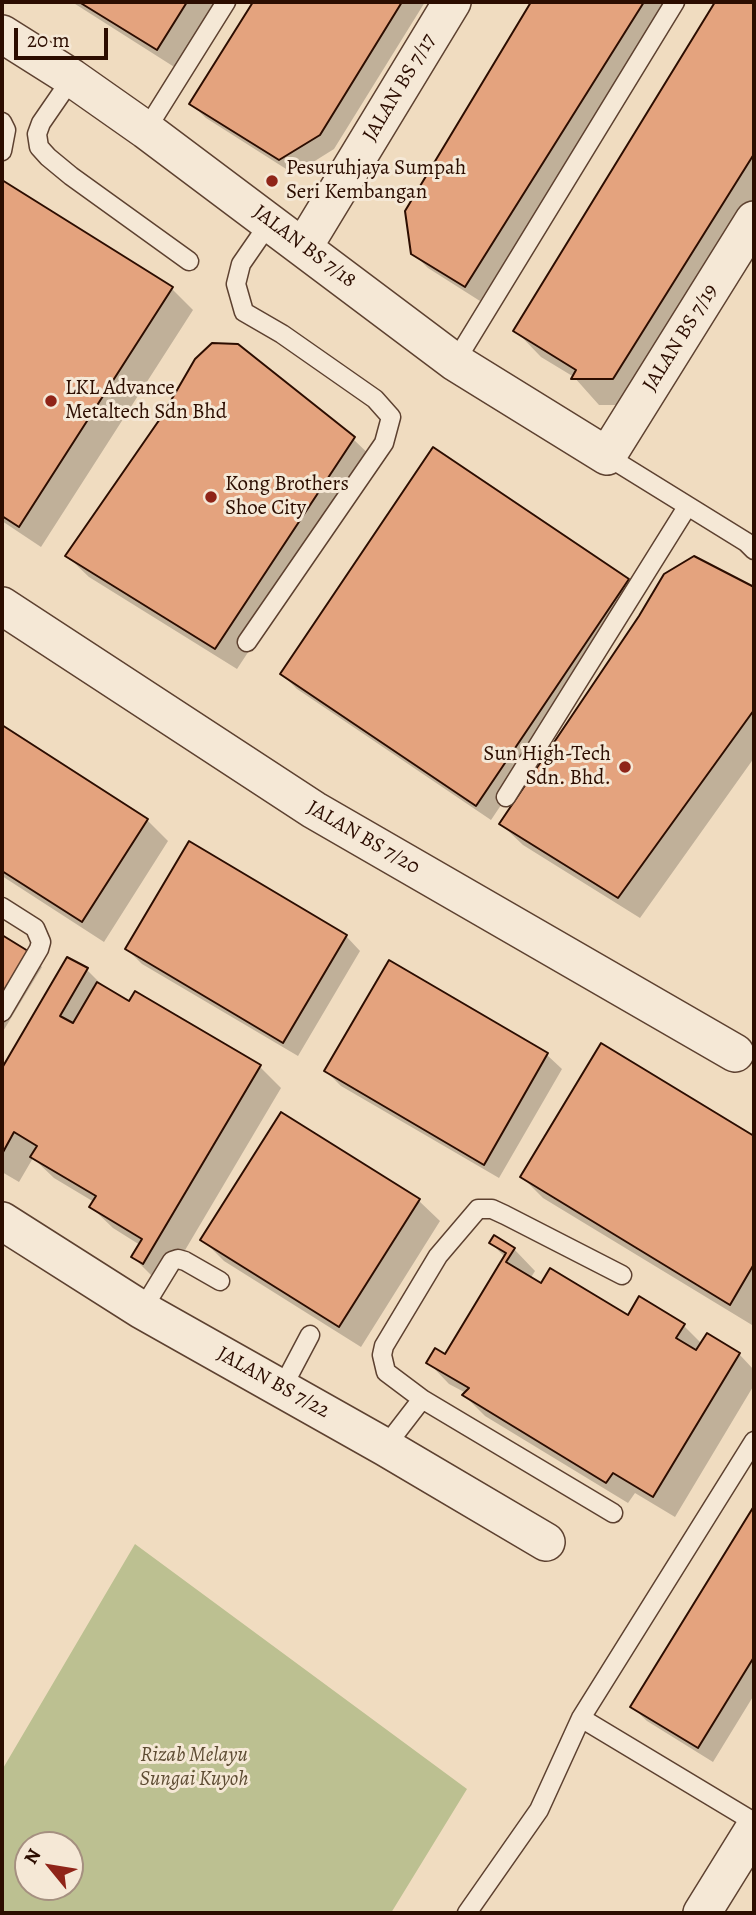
<!DOCTYPE html>
<html>
<head>
<meta charset="utf-8">
<style>
	body { margin:0 }
	#map { position:relative; width:756px; height:1915px; overflow:hidden; background:#f0dcc0; font-family:Alegreya,serif }
	canvas { display:block }
	.frame { position:absolute; inset:0; border:4px solid #2c0d00; pointer-events:none }
	.north { position:absolute; left:14px; top:1831px; width:70px; height:70px; box-sizing:border-box; background:#f5e8d6; border:2px solid #a59080; border-radius:50%; rotate:300deg; font-size:19px; font-weight:700; line-height:28px; text-align:center; color:#2c0d00 }
	.north::after { content:''; display:block; margin:auto; width:24px; height:32px; background:#8f2418; clip-path:polygon(50% 0,100% 100%,50% 72%,0 100%) }
	.scale { position:absolute; left:14px; top:28px; width:94px; height:32px; box-sizing:border-box; border:4px solid #2c0d00; border-top:0; padding-left:9px; font-size:21px; line-height:24px; white-space:nowrap; color:#2c0d00; -webkit-text-stroke:5px #f5e8d6; paint-order:stroke }
</style>
</head>
<body>
<div id="map">
<canvas width="756" height="1915"></canvas>
<div class="frame"></div>
<div class="north">N</div>
<div class="scale">20 m</div>
</div>
<script>
const ctx = document.querySelector('canvas').getContext('2d');
ctx.lineJoin = 'round';
function fill(path, color) {
  ctx.fillStyle = color;
  ctx.fill(path, 'evenodd');
}
function shape(rows) {
  const path = new Path2D();
  for (const r of rows) {
    path.moveTo(r[0], r[1]);
    for (let i = 2; i < r.length; i += 2) path.lineTo(r[i], r[i + 1]);
  }
  return path;
}
function trace(path, color, width, dash) {
  ctx.strokeStyle = color;
  ctx.lineWidth = width;
  ctx.lineCap = dash ? 'butt' : 'round';
  ctx.setLineDash(dash || []);
  ctx.stroke(path);
}
function label(font, color, halo, rows, align = 'center') {
  ctx.font = font + ' Alegreya,serif';
  ctx.lineWidth = 6;
  ctx.setLineDash([]);
  ctx.textBaseline = 'middle';
  ctx.strokeStyle = halo;
  ctx.fillStyle = color;
  for (const [text, x, y, turn = 0] of rows) {
    ctx.save();
    ctx.translate(x, y);
    ctx.rotate((+turn || 0) * Math.PI / 180);
    ctx.textAlign = isNaN(turn) ? turn : align;
    if (halo) ctx.strokeText(text, 0, 0);
    ctx.fillText(text, 0, 0);
    ctx.restore();
  }
}
fill(shape([
	[135,1544,467,1789,391,1913,2,1913,2,1770],
	[28,1845,70,1845,70,1887,28,1887]
]), '#bcc091');
fill(shape([
	[72,2,222,2,179,70],
	[255,2,425,2,334,149,294,174,206,118,191,104],
	[533,2,668,2,480,301,428,268,413,253,407,211],
	[717,2,754,2,754,222,640,405,599,405,574,377,541,357,515,330],
	[2,183,172,289,193,310,41,547,2,521],
	[353,439,375,460,237,669,89,577,67,556],
	[694,558,754,589,754,758,640,918,523,845,501,824],
	[628,580,642,595,491,820,297,689,282,674],
	[2,727,147,820,168,841,104,942,2,876],
	[346,936,360,951,298,1056,142,964,127,949],
	[2,937,27,953,42,967,2,1033],
	[68,959,87,970,107,990,260,1067,281,1088,165,1284,154,1278,133,1257,140,1245,113,1228,91,1207,94,1202,54,1178,33,1158,19,1182,2,1172,2,1071],
	[602,1046,754,1138,754,1320,752,1325,543,1198,522,1177],
	[547,1055,562,1069,499,1178,341,1086,326,1071],
	[418,1200,440,1221,361,1347,224,1261,203,1240],
	[491,1243,514,1249,535,1271,530,1279,542,1285,628,1318,683,1325,702,1344,739,1354,754,1370,754,1385,675,1517,635,1493,628,1503,485,1416,464,1395,466,1393,449,1384,428,1362,445,1357,505,1257],
	[754,1510,754,1695,713,1762,647,1721,632,1707]
]), '#0003');
const building = shape([
	[79,2,187,2,157,50,79,2],
	[253,2,402,2,320,135,279,160,189,104,253,2],
	[531,2,644,2,465,287,411,254,405,211,531,2],
	[715,2,754,2,754,154,613,379,571,379,576,370,513,331,715,2],
	[2,180,173,287,19,527,2,516,2,180],
	[212,343,238,344,355,437,215,649,65,556,162,416,195,359,212,343],
	[433,447,629,579,476,806,280,674,433,447],
	[694,556,754,587,754,710,618,898,499,824,639,616,664,574,694,556],
	[2,725,148,819,82,922,2,871,2,725],
	[189,841,347,935,283,1043,125,949,189,841],
	[2,935,28,951,2,995,2,935],
	[67,957,88,968,60,1016,73,1023,97,982,129,1001,135,991,261,1065,143,1264,131,1257,142,1239,89,1207,96,1196,30,1157,37,1146,14,1132,2,1154,2,1068,67,957],
	[389,960,548,1053,484,1165,324,1071,389,960],
	[601,1043,754,1136,754,1264,730,1305,520,1177,601,1043],
	[281,1112,420,1199,339,1327,200,1240,281,1112],
	[494,1235,515,1248,506,1262,541,1283,550,1268,628,1315,639,1296,685,1324,676,1338,696,1350,707,1333,740,1353,653,1497,613,1473,606,1483,462,1395,469,1388,426,1363,435,1348,445,1354,506,1253,489,1243,494,1235],
	[754,1506,754,1657,698,1748,630,1707,754,1506]
]);
fill(building, '#e4a37e');
trace(building, '#2c0d00', 2);
const lane = shape([
	[72,78,41,123,37,134,39,147,48,157,71,176,189,261],
	[2,122,6,130,2,151],
	[146,130,226,2],
	[455,362,675,2],
	[607,456,746,542,754,550],
	[247,642,384,443,391,417,375,399,282,334,244,312,236,284,241,264,270,222],
	[506,797,687,507],
	[2,907,35,928,41,942,39,949,2,1012],
	[142,1310,172,1261,178,1259,185,1261,220,1281],
	[282,1388,310,1335],
	[422,1399,386,1372,382,1355,384,1346,438,1256,478,1209,492,1209,505,1215,622,1275],
	[385,1447,422,1399,613,1513],
	[581,1718,754,1822],
	[467,1913,539,1810,581,1718,754,1441]
]);
const street = shape([
	[2,34,72,78,146,130,455,362,607,456,754,220],
	[304,246,452,2],
	[2,606,314,810,735,1053],
	[2,1221,142,1310,385,1447,546,1542],
	[702,1913,754,1829]
]);
trace(lane, '#5d4130', 21);
trace(street, '#5d4130', 40);
trace(lane, '#f5e8d6', 18);
trace(street, '#f5e8d6', 37);
for (const [x, y, r, color] of [
	[272,181,7,"#8f2418"],
	[51,401,7,"#8f2418"],
	[211,497,7,"#8f2418"],
	[625,767,7,"#8f2418"]
]) {
  const dot = new Path2D();
  dot.arc(x, y, r, 0, 2 * Math.PI);
  ctx.fillStyle = color;
  ctx.fill(dot);
  trace(dot, '#f5e8d6', 2.5);
}
label('21px', '#2c0d00', '#f5e8d6', [
	["JALAN BS 7/17",400,88,-59],
	["JALAN BS 7/18",304,247,37],
	["JALAN BS 7/19",681,338,-58],
	["JALAN BS 7/20",363,838,30],
	["JALAN BS 7/22",273,1383,29]
]);
label('21px', '#2c0d00', '#f5e8d6', [
	["Pesuruhjaya Sumpah",286,169],
	["Seri Kembangan",286,193],
	["LKL Advance",65,389],
	["Metaltech Sdn Bhd",65,413],
	["Kong Brothers",225,485],
	["Shoe City",225,509],
	["Sun High-Tech",611,755,"right"],
	["Sdn. Bhd.",611,779,"right"]
], 'left');
label('italic 21px', '#5e4c33', '#f5e8d6', [
	["Rizab Melayu",194,1756],
	["Sungai Kuyoh",194,1780]
]);
</script>
</body>
</html>
